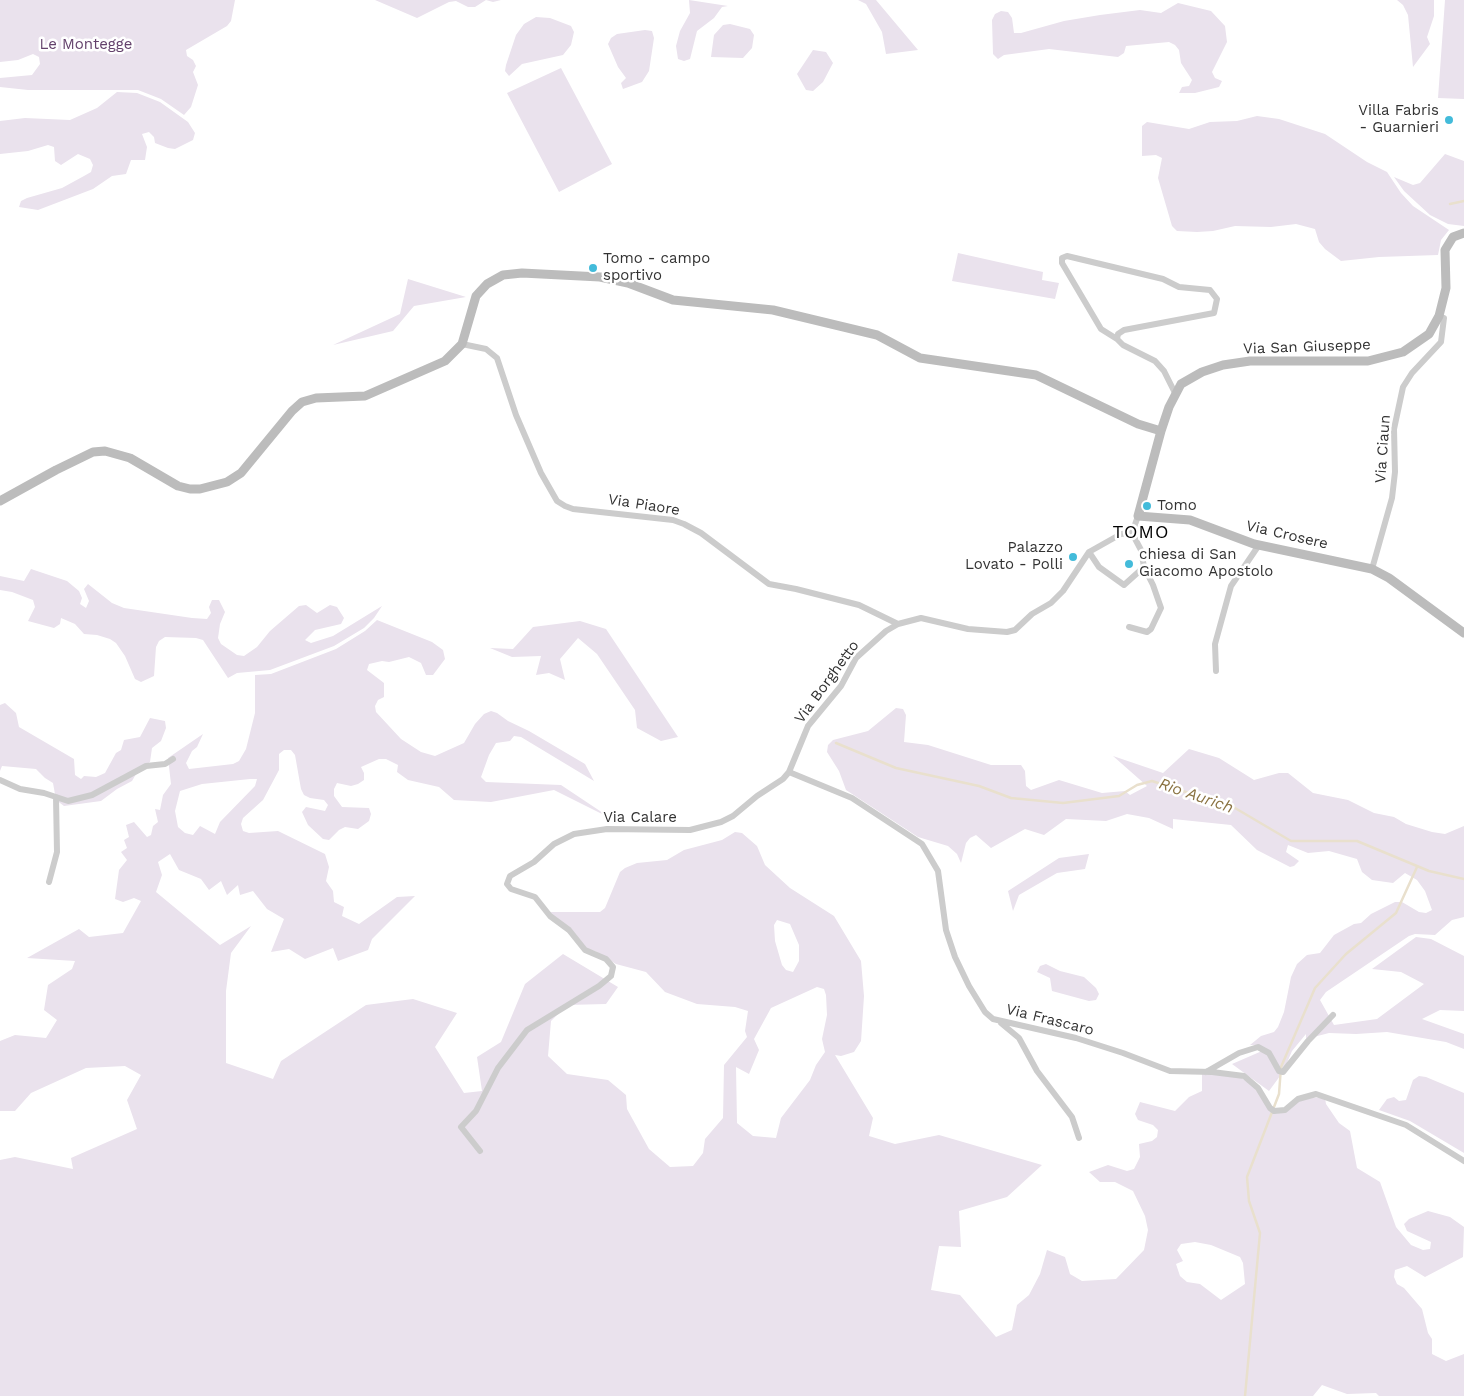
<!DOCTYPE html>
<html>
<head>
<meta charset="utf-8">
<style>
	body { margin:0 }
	canvas { display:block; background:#fff }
</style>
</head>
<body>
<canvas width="1464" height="1396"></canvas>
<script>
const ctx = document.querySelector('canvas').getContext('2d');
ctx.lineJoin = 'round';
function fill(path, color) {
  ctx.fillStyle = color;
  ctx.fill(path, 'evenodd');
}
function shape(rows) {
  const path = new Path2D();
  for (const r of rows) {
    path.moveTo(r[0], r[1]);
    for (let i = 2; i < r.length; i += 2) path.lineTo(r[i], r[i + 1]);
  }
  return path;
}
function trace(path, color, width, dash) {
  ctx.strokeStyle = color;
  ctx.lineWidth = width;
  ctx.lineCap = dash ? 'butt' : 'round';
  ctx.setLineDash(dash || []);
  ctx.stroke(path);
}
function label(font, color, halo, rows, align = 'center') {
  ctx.font = font + ' "Work Sans",sans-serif';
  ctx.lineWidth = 5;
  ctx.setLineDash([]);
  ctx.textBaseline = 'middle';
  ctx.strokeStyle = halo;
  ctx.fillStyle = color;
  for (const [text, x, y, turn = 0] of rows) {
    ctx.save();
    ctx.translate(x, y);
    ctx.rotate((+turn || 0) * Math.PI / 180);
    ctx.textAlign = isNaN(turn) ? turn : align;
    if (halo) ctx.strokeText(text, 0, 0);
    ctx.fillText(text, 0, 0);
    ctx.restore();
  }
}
fill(shape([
	[0,0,235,0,231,21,227,26,186,50,187,56,193,60,196,66,193,72,198,85,191,107,184,115,161,99,138,90,28,90,0,87,0,78,32,75,40,64,39,57,33,54,18,60,0,62],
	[375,0,501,0,493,2,486,0,475,7,468,7,456,1,449,2,417,18],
	[689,0,728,6,722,7,714,18,697,31,690,59,684,61,678,59,676,46,680,31,690,13],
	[858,0,876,0,918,50,886,54,882,32,866,4],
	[1397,0,1434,0,1434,16,1427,37,1430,44,1413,67,1408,15,1403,5],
	[1445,0,1464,0,1464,99,1438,98],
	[1178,3,1211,11,1225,26,1227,42,1212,72,1215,78,1222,81,1219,87,1195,93,1179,93,1182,87,1189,86,1192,80,1181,63,1179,50,1175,45,1169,42,1126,46,1124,53,1118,57,1049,49,1004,55,998,59,993,54,992,20,995,14,1001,11,1008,12,1012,18,1014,33,1021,33,1064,21,1100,15,1140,10,1161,13],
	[536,17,550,18,571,26,574,32,571,45,563,55,522,64,509,76,505,71,506,65,516,35,524,24],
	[730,24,750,29,754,35,752,48,743,58,711,57,714,35,723,25],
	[645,30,652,31,654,38,649,71,642,82,623,89,621,83,626,78,618,67,608,44,611,38,617,34],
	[813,50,826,52,833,63,823,82,813,91,806,90,797,74],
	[561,68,612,164,559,192,507,93],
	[117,92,137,93,160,102,188,122,195,133,193,140,175,149,168,148,155,143,154,137,149,132,142,134,147,147,145,160,131,160,126,174,112,176,93,189,38,210,19,207,21,201,27,198,62,188,84,176,91,172,93,165,90,159,78,154,61,165,55,161,54,147,48,145,28,151,0,154,0,121,25,118,70,120,97,108],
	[1257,116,1279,119,1325,134,1367,162,1387,172,1401,193,1413,206,1449,230,1441,240,1438,255,1379,257,1341,261,1325,249,1319,242,1315,229,1296,224,1271,227,1235,226,1213,231,1197,232,1177,231,1172,226,1158,178,1162,158,1156,155,1142,156,1142,126,1147,122,1189,129,1210,122,1237,121],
	[1445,154,1464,161,1464,226,1448,224,1430,215,1404,191,1394,177,1413,185,1420,183],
	[958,253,1043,272,1042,280,1059,283,1055,299,952,281],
	[408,279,466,297,414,306,393,331,333,345,400,314],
	[31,569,67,581,79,591,82,598,80,604,86,608,89,601,84,589,88,584,112,603,124,608,192,618,207,619,211,613,209,607,212,600,219,600,225,612,220,624,218,638,221,644,237,655,244,656,257,647,270,631,299,606,306,605,317,613,330,605,337,607,344,618,341,624,315,630,305,640,311,643,333,636,382,606,374,618,364,628,334,646,270,670,237,673,228,678,203,640,196,638,165,637,159,641,156,647,154,676,141,682,135,679,125,656,116,643,110,639,97,635,84,634,75,624,61,618,60,624,54,628,28,621,35,607,33,600,12,592,0,590,0,576,24,581],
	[377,620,432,642,443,650,445,659,433,675,426,675,421,663,409,657,389,662,382,661,369,664,367,670,384,683,384,697,378,700,375,706,376,712,401,739,421,752,435,756,464,743,475,724,484,714,491,711,497,713,508,721,529,731,585,764,594,781,521,737,514,736,510,741,496,743,489,755,481,777,486,782,561,785,612,819,554,790,491,802,454,800,439,787,408,780,397,772,398,765,386,759,379,759,361,767,364,773,364,780,358,784,351,786,337,783,334,789,334,796,342,807,369,808,371,814,369,821,358,829,345,827,339,830,329,840,323,839,308,825,302,812,306,807,325,811,328,805,324,800,310,798,304,795,301,789,295,755,291,750,284,750,279,754,279,770,263,800,243,818,241,824,243,831,249,833,278,831,325,854,329,867,326,881,333,891,334,902,344,907,342,916,359,924,397,897,415,896,372,939,368,950,338,961,333,948,305,959,289,949,271,952,284,919,267,909,253,891,240,895,238,885,227,895,221,881,209,890,201,879,179,870,170,854,158,862,162,875,156,892,220,945,251,926,231,953,226,991,226,1063,273,1079,281,1061,366,1005,413,999,457,1013,435,1047,464,1093,482,1091,477,1057,501,1042,525,984,563,954,618,987,606,1004,567,1005,551,1021,548,1056,567,1074,608,1080,626,1095,627,1109,649,1149,670,1167,693,1166,703,1153,705,1139,723,1118,724,1065,747,1037,745,1031,748,1011,735,1007,697,1004,665,992,646,972,616,964,595,951,585,950,547,912,600,912,605,908,620,872,625,868,637,863,667,860,684,850,722,840,735,832,742,833,757,846,765,865,790,888,834,916,861,961,864,996,861,1041,854,1052,841,1056,835,1055,873,1118,869,1136,895,1144,939,1135,1042,1165,1007,1197,959,1211,961,1247,939,1246,931,1290,960,1295,996,1337,1012,1330,1017,1305,1029,1295,1040,1274,1047,1250,1065,1257,1070,1274,1082,1281,1116,1279,1144,1250,1148,1230,1145,1216,1133,1191,1115,1182,1100,1182,1089,1172,1108,1165,1127,1171,1134,1169,1140,1157,1139,1144,1152,1141,1157,1137,1158,1130,1153,1125,1138,1120,1135,1114,1140,1102,1175,1111,1189,1097,1202,1091,1202,1071,1233,1073,1251,1084,1276,1113,1307,1097,1325,1098,1326,1104,1339,1123,1350,1131,1357,1168,1380,1182,1396,1227,1411,1245,1423,1250,1430,1249,1431,1242,1407,1231,1404,1224,1409,1219,1428,1211,1450,1217,1464,1227,1463,1257,1425,1277,1407,1266,1395,1270,1394,1277,1397,1284,1404,1288,1422,1309,1428,1333,1432,1339,1432,1354,1446,1361,1464,1354,1464,1396,1379,1396,1376,1393,1347,1394,1322,1385,1313,1396,0,1396,0,1160,15,1157,73,1169,71,1158,137,1129,127,1100,141,1075,125,1066,86,1068,31,1093,15,1111,0,1111,0,1041,15,1035,46,1038,57,1020,44,1010,48,985,72,969,75,961,27,958,79,929,89,937,123,933,141,901,134,898,123,902,115,899,119,870,127,860,121,852,127,848,124,840,129,837,126,825,134,822,147,837,151,835,153,826,158,822,155,809,160,810,163,795,171,784,168,758,203,734,197,747,192,751,186,763,189,769,233,764,239,761,246,749,255,713,255,675,271,674,336,649,365,631],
	[250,779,257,779,255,786,220,822,215,834,200,826,193,835,185,833,178,827,175,811,180,791,202,784],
	[777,920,790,924,799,945,799,961,793,972,786,970,782,965,775,941,774,925],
	[817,987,824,989,826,995,827,1015,822,1039,825,1052,816,1065,810,1080,781,1118,776,1138,753,1136,737,1123,736,1067,749,1074,759,1050,754,1039,771,1008],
	[1195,1242,1211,1245,1240,1257,1243,1263,1245,1284,1221,1300,1200,1284,1187,1282,1180,1276,1176,1264,1183,1261,1177,1250,1181,1244],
	[580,621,606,629,678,737,661,741,637,728,635,710,597,654,578,638,560,659,565,680,549,673,536,675,541,656,512,657,490,648,513,649,533,627],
	[5,703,16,713,19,727,74,759,75,775,81,779,84,776,96,777,105,773,116,753,121,750,124,740,140,737,150,718,165,721,166,728,161,741,152,748,150,762,139,769,132,781,117,789,101,801,64,806,56,800,53,783,45,778,36,769,2,766,0,771,0,705],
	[896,708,903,709,906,715,904,742,928,745,991,765,1021,765,1025,771,1026,786,1031,790,1059,780,1102,793,1125,791,1130,795,1147,786,1113,756,1163,773,1189,749,1219,758,1254,780,1279,773,1288,773,1313,793,1348,800,1374,813,1394,817,1406,824,1432,832,1445,834,1464,826,1464,917,1452,920,1435,935,1415,934,1409,936,1326,992,1320,1000,1334,1025,1377,1019,1424,984,1401,972,1372,969,1416,937,1431,939,1464,956,1464,1011,1440,1010,1422,1019,1464,1034,1464,1049,1446,1042,1387,1032,1356,1034,1329,1033,1306,1039,1306,1034,1292,1051,1283,1072,1269,1091,1232,1064,1262,1051,1256,1045,1250,1045,1261,1036,1274,1032,1278,1027,1284,1012,1291,977,1297,964,1307,955,1320,953,1334,935,1354,924,1361,923,1371,914,1395,902,1402,902,1419,912,1426,913,1432,910,1425,891,1417,880,1405,873,1393,883,1372,880,1362,872,1357,859,1329,851,1308,853,1288,845,1286,852,1299,861,1294,866,1290,867,1257,850,1231,825,1173,819,1173,829,1149,818,1127,814,1106,821,1066,819,1044,835,1025,829,991,848,976,835,970,838,966,843,961,863,957,854,948,846,918,837,846,790,839,771,827,752,828,745,833,740,868,731],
	[1089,854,1085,869,1057,873,1019,895,1013,911,1008,891,1059,858],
	[1046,964,1060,971,1084,977,1096,988,1099,994,1096,1000,1089,1001,1052,991,1050,978,1037,972,1040,966],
	[1419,1076,1426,1077,1464,1093,1464,1153,1410,1121,1379,1110,1387,1099,1394,1097,1399,1101,1406,1100,1413,1080]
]), '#eae2ed');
trace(shape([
	[1450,204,1464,201],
	[836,743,896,768,979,786,1011,798,1063,803,1119,796,1137,785,1152,781,1235,808,1291,841,1357,841,1429,871,1464,879],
	[1245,1396,1260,1233,1249,1201,1247,1177,1279,1094,1281,1067,1315,988,1346,954,1396,913,1417,867]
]), '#e9e0cd', 2.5);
trace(shape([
	[1117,339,1101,329,1062,263,1062,258,1067,256,1163,279,1179,287,1210,290,1217,299,1214,313,1124,330,1118,334,1117,339,1123,345,1155,361,1164,371,1176,395],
	[462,344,486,349,497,358,516,415,541,473,557,501,565,506,573,509,673,520,684,524,701,533,769,584,796,589,859,605,898,624],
	[1132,533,1138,516],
	[1089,552,1099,567,1124,585,1144,567,1141,550,1132,533],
	[1372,569,1392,498,1395,472,1394,429,1403,387,1412,373,1441,342,1444,318,1439,316],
	[1129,627,1147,632,1151,629,1161,608,1153,585,1144,567],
	[1216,671,1215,644,1231,586,1259,545],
	[789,772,852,798,922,844,938,871,946,930,955,957,969,986,985,1012,993,1019,1076,1038,1123,1053,1170,1071,1212,1072,1244,1076,1258,1088,1270,1108,1274,1111,1285,1110,1298,1099,1316,1094,1406,1125,1464,1161],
	[0,780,20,789,44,793,68,801,92,795,146,766,165,764,173,759],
	[49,882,57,852,56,797],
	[1001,1023,1019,1038,1037,1071,1072,1117,1079,1138],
	[1206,1072,1239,1053,1258,1047,1269,1053,1279,1071,1283,1072,1308,1041,1333,1015],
	[480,1151,461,1127,476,1111,498,1068,527,1030,599,986,611,976,613,967,606,959,585,950,569,930,550,916,535,897,511,889,507,884,510,876,534,862,554,844,574,834,607,829,690,830,721,822,733,816,757,796,783,779,789,772,808,726,841,686,856,658,886,631,898,624,921,618,968,629,1007,632,1015,630,1032,614,1051,603,1063,591,1089,552,1121,534,1132,533]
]), '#ccc', 6);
trace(shape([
	[1464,233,1453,237,1445,250,1446,288,1439,316,1429,334,1403,352,1368,361,1250,361,1223,365,1202,372,1181,384,1169,407,1161,431,1138,516,1190,520,1254,544,1372,569,1389,578,1464,633],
	[0,501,56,470,93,452,105,451,130,458,178,486,190,489,200,489,227,482,241,473,292,411,302,402,316,398,365,396,445,361,462,344,476,296,487,284,503,275,522,273,600,277,628,283,673,300,773,310,877,335,920,358,1036,375,1138,424,1161,431]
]), '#bcbcbc', 9);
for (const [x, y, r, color] of [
	[1449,120,5,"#43bbda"],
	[593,268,5,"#43bbda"],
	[1147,506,5,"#43bbda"],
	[1073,557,5,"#43bbda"],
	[1129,564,5,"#43bbda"]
]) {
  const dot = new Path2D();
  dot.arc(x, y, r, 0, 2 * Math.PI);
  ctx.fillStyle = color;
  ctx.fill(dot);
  trace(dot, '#fff', 2);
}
label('15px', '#64426c', '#fff', [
	["Le Montegge",86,45]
]);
label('15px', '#323232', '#fff', [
	["Villa Fabris",1439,111,"right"],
	["- Guarnieri",1439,128,"right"],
	["Tomo - campo",603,259],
	["sportivo",603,276],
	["Tomo",1157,506],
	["Palazzo",1063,548,"right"],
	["Lovato - Polli",1063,565,"right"],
	["chiesa di San",1139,555],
	["Giacomo Apostolo",1139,572]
], 'left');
label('15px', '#323232', '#fff', [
	["Via San Giuseppe",1307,347,-2],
	["Via Ciaun",1383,449,-86],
	["Via Piaore",644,505,9],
	["Via Crosere",1287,535,13],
	["Via Borghetto",827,682,-54],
	["Via Calare",640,818],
	["Via Frascaro",1050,1020,14]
]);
label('italic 16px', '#8a7241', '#fff', [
	["Rio Aurich",1196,796,19]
]);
ctx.letterSpacing = '1px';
label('18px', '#000', '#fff', [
	["TOMO",1141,533]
]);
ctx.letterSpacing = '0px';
</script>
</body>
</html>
